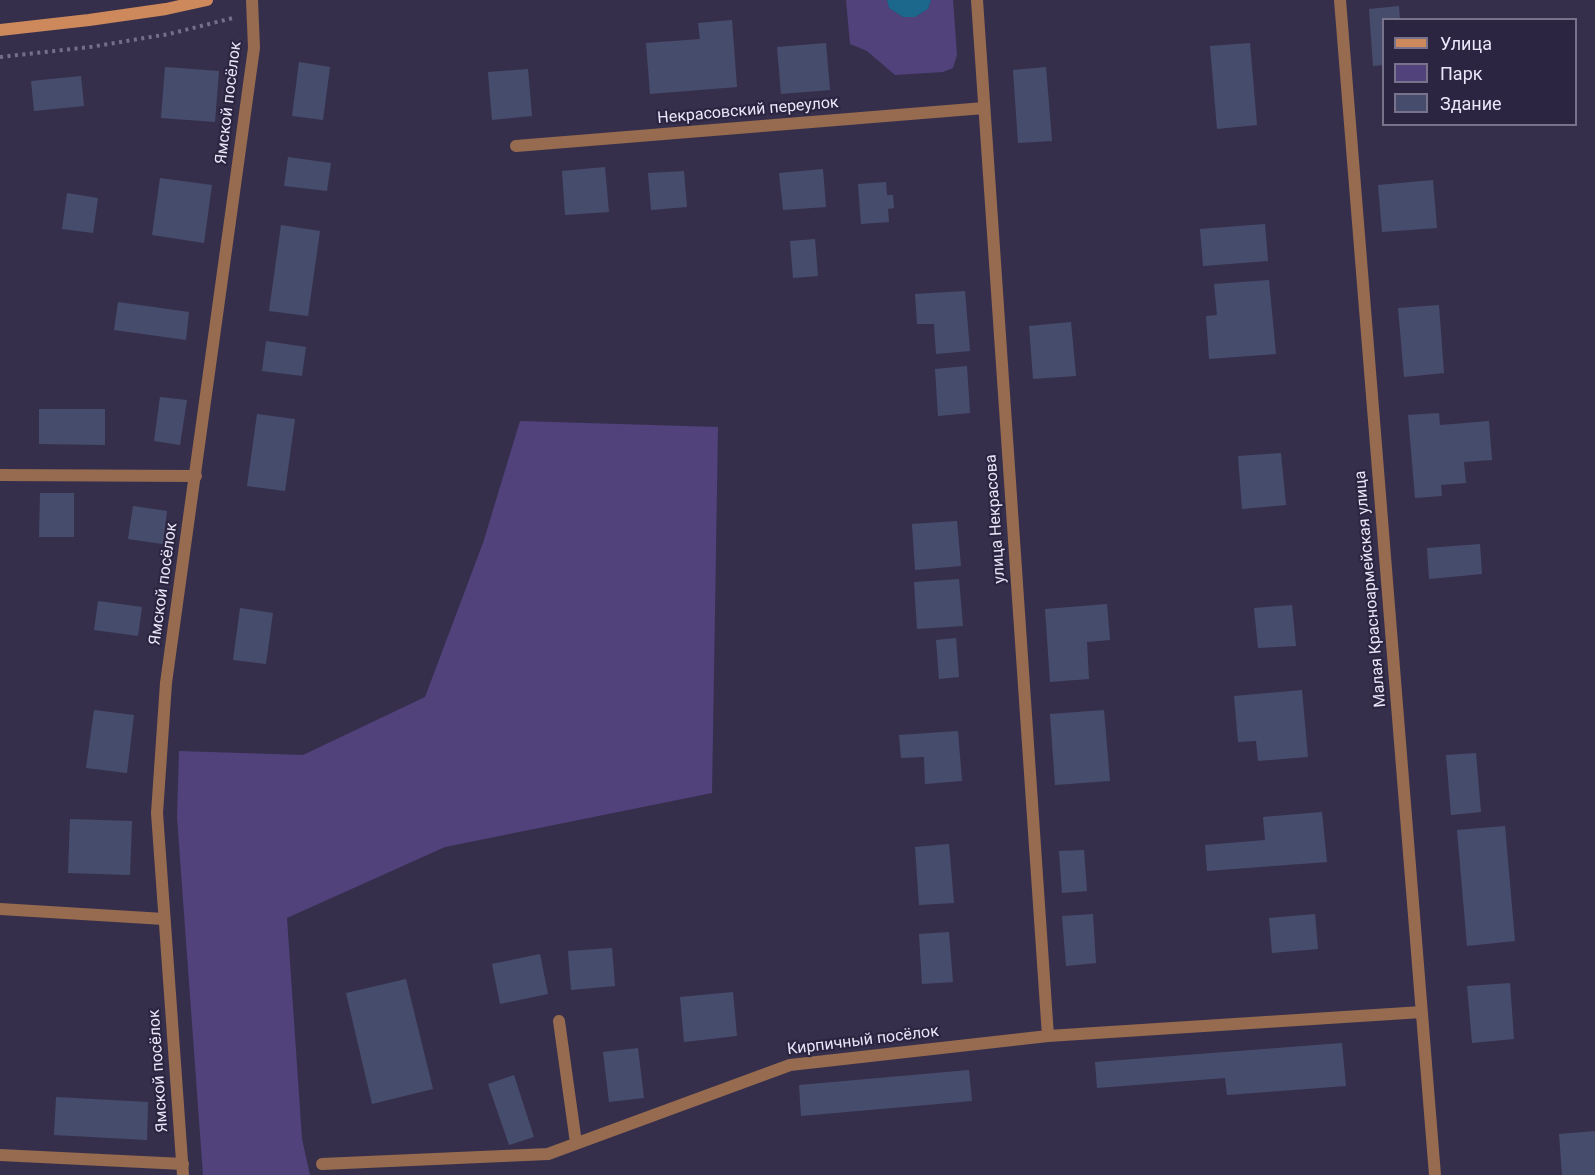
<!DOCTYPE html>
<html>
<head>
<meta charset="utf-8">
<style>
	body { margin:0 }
	#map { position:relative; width:1595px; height:1175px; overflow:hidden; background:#362f4c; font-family:Roboto,sans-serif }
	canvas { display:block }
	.legend { position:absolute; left:1382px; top:18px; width:195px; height:108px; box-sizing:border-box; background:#2c2541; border:2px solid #78728b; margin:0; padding:8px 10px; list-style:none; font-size:18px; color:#e9e6f9 }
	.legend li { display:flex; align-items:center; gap:12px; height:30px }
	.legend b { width:30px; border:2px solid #78728b }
</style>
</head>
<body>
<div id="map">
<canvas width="1595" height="1175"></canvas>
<ul class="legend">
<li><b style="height:8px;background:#cd895b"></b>Улица</li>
<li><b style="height:16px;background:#51427b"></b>Парк</li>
<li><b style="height:16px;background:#464d6c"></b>Здание</li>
</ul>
</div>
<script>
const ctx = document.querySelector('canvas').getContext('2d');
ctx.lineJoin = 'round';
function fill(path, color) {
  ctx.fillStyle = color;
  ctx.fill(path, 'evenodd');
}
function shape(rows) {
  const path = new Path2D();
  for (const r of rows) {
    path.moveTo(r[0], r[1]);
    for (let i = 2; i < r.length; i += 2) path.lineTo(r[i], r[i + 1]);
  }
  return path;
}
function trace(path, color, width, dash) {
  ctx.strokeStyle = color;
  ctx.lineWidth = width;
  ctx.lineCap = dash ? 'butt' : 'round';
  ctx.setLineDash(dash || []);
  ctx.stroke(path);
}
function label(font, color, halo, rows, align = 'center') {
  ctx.font = font + ' Roboto,sans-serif';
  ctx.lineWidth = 4.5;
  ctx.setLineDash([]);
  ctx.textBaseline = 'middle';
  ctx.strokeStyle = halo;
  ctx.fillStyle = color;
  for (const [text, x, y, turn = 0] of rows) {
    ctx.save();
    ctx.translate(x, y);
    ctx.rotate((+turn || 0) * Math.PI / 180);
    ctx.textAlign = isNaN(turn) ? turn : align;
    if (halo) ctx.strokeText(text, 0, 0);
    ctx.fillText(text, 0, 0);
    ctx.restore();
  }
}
fill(shape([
	[846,0,887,0,889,8,903,17,915,17,928,9,931,0,953,0,957,55,953,68,943,72,895,75,867,51,850,44],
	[520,421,718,427,712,793,445,847,287,918,302,1139,310,1175,203,1175,177,817,179,751,303,755,425,697,483,543]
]), '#51427b');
fill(shape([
	[887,0,931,0,928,9,915,17,903,17,889,8]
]), '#1c688c');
fill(shape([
	[1399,6,1400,20,1384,20,1384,65,1373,66,1369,9],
	[732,20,737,87,650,94,646,43,700,39,698,23],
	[826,43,830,90,781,94,777,47],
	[1250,43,1257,125,1217,129,1210,46],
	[299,62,330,67,323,120,292,116],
	[165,67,219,71,215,122,161,118],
	[1046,67,1052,141,1018,143,1013,70],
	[528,69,532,116,492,120,488,72],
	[81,76,84,106,34,111,31,81],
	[288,157,331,163,327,191,284,186],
	[605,167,609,212,565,215,562,171],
	[823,169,826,207,783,210,779,173],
	[684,171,687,207,651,210,648,173],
	[160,178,212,185,204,243,152,235],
	[1433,180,1437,228,1382,232,1378,185],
	[886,182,887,195,893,195,894,208,888,209,889,222,861,224,858,184],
	[67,193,98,198,93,233,62,229],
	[1265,224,1268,261,1203,266,1200,229],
	[281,225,320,231,308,316,269,311],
	[815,239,818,276,793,278,790,241],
	[1269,280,1276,354,1209,359,1206,316,1217,315,1214,284],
	[965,291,970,351,936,354,934,324,917,324,915,294],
	[118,302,189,312,186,340,114,330],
	[1439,305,1444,373,1404,377,1398,308],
	[1071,322,1076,376,1033,379,1029,326],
	[266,341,306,347,302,376,262,371],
	[967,366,970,413,938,416,935,369],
	[160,397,187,400,180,445,154,441],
	[39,409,105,409,105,445,39,444],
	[1439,413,1440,425,1489,421,1492,460,1464,462,1466,483,1441,485,1442,496,1415,498,1408,415],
	[257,414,295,419,285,491,247,486],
	[1281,453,1286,505,1242,509,1238,456],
	[40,493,74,493,74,537,39,537],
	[133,506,167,511,163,544,128,539],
	[957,521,961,566,915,570,912,524],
	[1480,544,1482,574,1429,579,1427,548],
	[959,579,963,626,917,629,914,582],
	[98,601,142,607,138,636,94,630],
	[1107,604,1110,640,1087,642,1089,679,1050,682,1045,609],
	[1292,605,1296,646,1258,648,1254,608],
	[240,608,273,613,266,664,233,660],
	[956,638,959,677,939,679,936,640],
	[1302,690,1308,757,1258,761,1256,741,1238,742,1234,696],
	[94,710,134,715,127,773,86,768],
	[1104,710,1110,781,1055,785,1050,714],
	[958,731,962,781,925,784,924,757,901,758,899,735],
	[1476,753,1481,812,1451,815,1446,755],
	[1322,812,1327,862,1207,871,1205,845,1265,840,1263,817],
	[70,819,132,821,130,875,68,873],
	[1505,826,1515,941,1467,946,1457,830],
	[949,844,954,903,919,905,915,847],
	[1084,850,1087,891,1062,893,1059,851],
	[1093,914,1096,963,1066,966,1062,916],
	[1315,914,1318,949,1272,953,1269,918],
	[949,932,953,982,922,984,919,934],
	[612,948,615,986,571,990,568,951],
	[540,954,548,994,500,1004,492,964],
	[406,979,433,1089,372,1104,346,993],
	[1510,983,1514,1039,1472,1043,1467,986],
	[733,992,737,1036,684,1042,680,997],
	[1342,1043,1346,1086,1227,1095,1225,1078,1097,1088,1095,1062],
	[638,1048,644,1098,609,1102,603,1052],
	[969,1070,972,1101,801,1116,799,1085],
	[514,1075,534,1137,509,1145,488,1084],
	[56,1097,148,1102,147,1140,54,1135],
	[1595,1131,1595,1175,1562,1175,1559,1134]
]), '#464d6c');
trace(shape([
	[0,57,90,47,169,34,233,18]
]), '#756f89', 4, [3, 4.5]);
trace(shape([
	[0,475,196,476],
	[0,909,164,919],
	[559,1021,576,1143],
	[0,1155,183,1164]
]), '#966b4f', 12);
trace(shape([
	[977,0,1048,1036],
	[1340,0,1435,1175],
	[516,146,984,108],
	[322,1164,548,1154,790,1065,1048,1036,1422,1012],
	[183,1175,157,813,166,683,254,48,252,0]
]), '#966b4f', 12);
trace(shape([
	[0,30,89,20,166,9,207,0]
]), '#cd895b', 12);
label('16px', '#e9e6f9', '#2c2541', [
	["Ямской посёлок",229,103,-83],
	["Некрасовский переулок",748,111,-5],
	["улица Некрасова",996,519,-94],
	["Ямской посёлок",164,584,-82],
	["Малая Красноармейская улица",1371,589,-95],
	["Кирпичный посёлок",863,1041,-7],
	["Ямской посёлок",159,1071,-94]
]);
</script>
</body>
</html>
